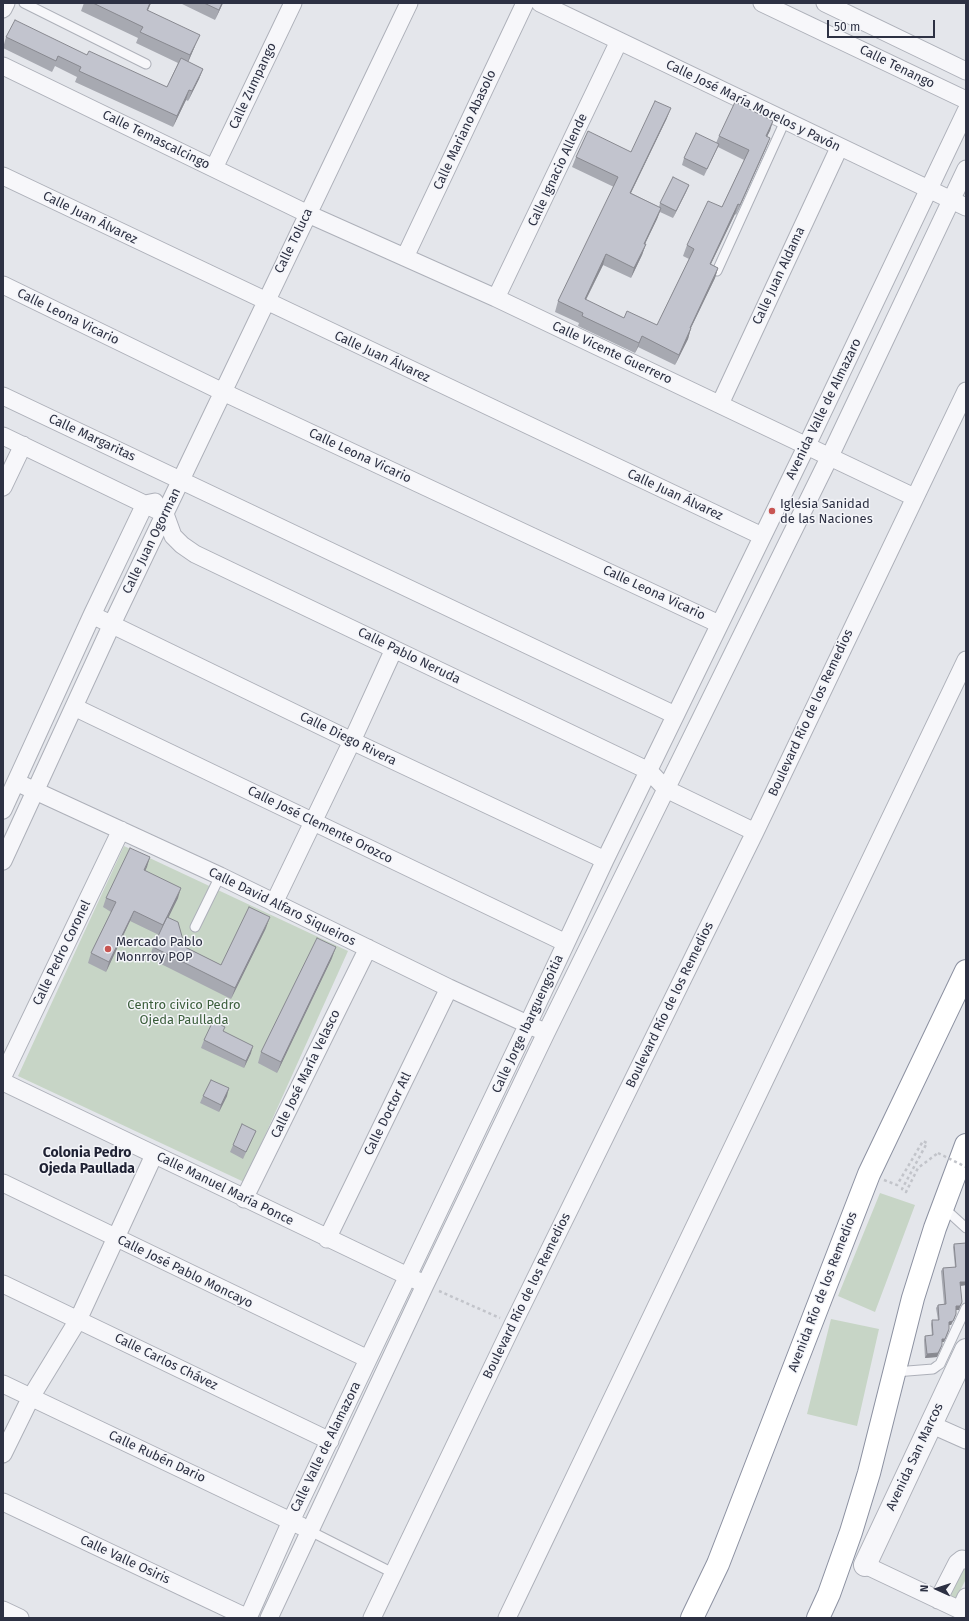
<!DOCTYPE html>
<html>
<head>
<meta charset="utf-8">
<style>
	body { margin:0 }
	#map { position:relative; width:969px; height:1621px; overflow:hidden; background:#e4e6eb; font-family:"Fira Sans",sans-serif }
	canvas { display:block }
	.frame { position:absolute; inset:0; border:4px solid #2d3143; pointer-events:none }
	.north { position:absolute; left:917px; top:1569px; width:40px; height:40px; -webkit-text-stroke:3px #f4f5f9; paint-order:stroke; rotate:273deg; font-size:11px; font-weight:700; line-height:16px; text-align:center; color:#2d3143 }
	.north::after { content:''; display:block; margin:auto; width:14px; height:18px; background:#2d3143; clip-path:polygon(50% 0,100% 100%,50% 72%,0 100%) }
	.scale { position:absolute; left:827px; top:20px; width:108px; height:18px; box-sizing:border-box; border:2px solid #2d3143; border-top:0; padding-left:5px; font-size:12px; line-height:14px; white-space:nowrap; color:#2d3143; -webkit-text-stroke:3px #f4f5f9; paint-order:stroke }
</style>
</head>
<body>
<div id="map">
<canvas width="969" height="1621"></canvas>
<div class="frame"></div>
<div class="north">N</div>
<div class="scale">50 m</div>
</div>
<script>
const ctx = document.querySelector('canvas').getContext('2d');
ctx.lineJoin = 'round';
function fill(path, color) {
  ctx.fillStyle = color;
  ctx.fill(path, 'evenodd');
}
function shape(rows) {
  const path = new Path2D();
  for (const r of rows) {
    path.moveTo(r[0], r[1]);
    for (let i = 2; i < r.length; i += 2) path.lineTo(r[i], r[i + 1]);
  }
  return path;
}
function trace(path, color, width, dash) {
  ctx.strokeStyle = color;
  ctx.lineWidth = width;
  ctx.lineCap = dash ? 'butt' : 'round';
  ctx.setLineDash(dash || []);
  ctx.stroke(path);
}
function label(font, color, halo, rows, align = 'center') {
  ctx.font = font + ' "Fira Sans",sans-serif';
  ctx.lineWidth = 3;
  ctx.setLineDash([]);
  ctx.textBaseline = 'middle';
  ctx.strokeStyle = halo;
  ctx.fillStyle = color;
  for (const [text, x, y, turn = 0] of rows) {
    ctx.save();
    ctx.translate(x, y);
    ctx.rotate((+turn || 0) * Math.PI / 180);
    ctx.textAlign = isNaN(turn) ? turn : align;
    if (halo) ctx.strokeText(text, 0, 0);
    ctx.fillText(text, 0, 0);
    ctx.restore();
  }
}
fill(shape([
	[124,846,348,951,244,1182,18,1076],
	[880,1193,915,1205,875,1312,838,1296],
	[831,1319,879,1329,857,1426,807,1414],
	[966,1566,966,1579,956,1599,953,1600,948,1597,961,1567]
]), '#c7d5c6');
const service = shape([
	[24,3,146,64],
	[717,271,785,121],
	[195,927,220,876],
	[943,1207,966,1228],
	[895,1372,933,1369,937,1366,940,1364,966,1308],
	[310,1531,393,1573]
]);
const minor = shape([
	[540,3,966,207],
	[762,3,966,100],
	[825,3,966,71],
	[3,9,6,3],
	[3,66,308,214,496,298,914,497],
	[214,168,293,3],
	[3,176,762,536],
	[405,257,525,3],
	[3,285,223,392,719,624],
	[496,298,619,41],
	[3,396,675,715],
	[720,404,839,148],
	[3,436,165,514,173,536,182,545,195,554,649,771,666,789,755,832],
	[3,487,23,445],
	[92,615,352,741,605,860],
	[74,707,566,943],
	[16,782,220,876,449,988,538,1029],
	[3,810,92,615,145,504,155,502],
	[3,861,112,624,409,3],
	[274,903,352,741,394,649],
	[3,1076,121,830],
	[3,1082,418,1281],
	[3,1183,368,1359],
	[244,1199,368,948],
	[327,1239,449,988],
	[3,1284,330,1441],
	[3,1384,301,1526],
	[930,1424,966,1440],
	[3,1454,31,1397,78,1320,154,1155],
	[3,1502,248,1618],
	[865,1565,960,1610,966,1597],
	[938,1600,957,1563,962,1559,966,1560],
	[3,1610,20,1618],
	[248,1618,291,1521,528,1024,605,860,807,445,966,111],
	[269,1618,425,1285,546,1033,830,456,966,169],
	[372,1618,513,1324,755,832,966,391],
	[507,1618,966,660]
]);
const tertiary = shape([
	[865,1565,966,1350]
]);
const trunk = shape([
	[692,1618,718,1564,869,1174,966,971],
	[818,1618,829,1594,851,1532,869,1473,913,1298,935,1228,966,1145]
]);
trace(service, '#adb0b9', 11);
trace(minor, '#adb0b9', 19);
trace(tertiary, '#adb0b9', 24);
trace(trunk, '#8c91a1', 24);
trace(shape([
	[884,1180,897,1185,923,1141,927,1143,902,1189,906,1192,918,1168,938,1153],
	[439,1291,500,1318]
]), '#c2c4ca', 2.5, [3, 3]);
trace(service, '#f7f7fa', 9);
trace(minor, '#f7f7fa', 17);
trace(tertiary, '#f7f7fa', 22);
trace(trunk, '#fff', 22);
trace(shape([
	[938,1153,966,1167]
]), '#c2c4ca', 2.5, [3, 3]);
fill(shape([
	[84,3,151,3,148,10,195,46,188,62,203,69,199,79,188,101,186,100,173,127,75,82,77,77,55,66,52,72,3,48,6,37,87,55,167,87,178,63,136,43,138,38,81,11],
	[180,3,223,3,215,20],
	[667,118,631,193,659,207,660,203,689,185,686,192,673,218,660,212,657,219,645,244,646,244,642,255,631,278,603,265,586,300,624,318,657,325,689,259,683,256,687,245,722,207,744,160,718,147,704,176,682,165,684,158,716,143,719,136,773,121,767,137,770,138,766,148,736,215,735,214,711,264,718,268,715,278,691,328,688,339,675,365,638,347,635,353,578,326,579,323,555,312,558,301,614,187,572,167,576,157,631,152],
	[147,867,145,870,178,898,168,917,185,947,221,965,266,928,231,999,149,958,153,947,159,935,130,921,106,972,88,963,91,953,111,912,103,907,106,898],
	[332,958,277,1073,258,1063,261,1052],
	[224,1032,251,1053,244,1068,201,1048,204,1040],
	[203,1096,227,1096,219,1112,200,1103],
	[256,1131,243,1159,230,1152,233,1145],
	[954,1244,966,1285,961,1286,959,1310,956,1310,955,1318,951,1325,949,1325,949,1329,948,1333,944,1342,942,1342,941,1348,937,1357,925,1358,924,1340,925,1336,932,1336,931,1324,932,1320,938,1320,936,1308,938,1305,944,1304,941,1271,943,1268,955,1267,953,1247]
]), '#a7a9b1');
fill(shape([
	[150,3,151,3,143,21,147,10],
	[222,3,223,3,215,20,219,10],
	[200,35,195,46,186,67,190,55],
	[203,69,199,79,188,101,192,91],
	[189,90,186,100,173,127,177,116],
	[671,108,667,118,626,203,630,193],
	[773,121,770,131,762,146,766,136],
	[770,138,766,148,736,215,740,205],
	[689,185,686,192,673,218,676,211],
	[738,204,735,214,706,274,710,264],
	[661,208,657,219,640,254,644,244],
	[646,244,642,255,631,278,634,268],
	[606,254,603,265,581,309,585,299],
	[718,268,715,278,686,338,690,328],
	[691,328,688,339,675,365,679,355],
	[642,336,638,347,635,353,639,343],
	[150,857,147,867,141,880,144,870],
	[181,888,178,898,160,935,163,925],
	[134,911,130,921,106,972,109,962],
	[270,917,266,928,231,999,235,988],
	[336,947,332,958,277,1073,281,1062],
	[253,1046,251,1053,244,1068,246,1061],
	[229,1088,227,1096,219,1112,221,1105],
	[960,1282,966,1282,966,1285,959,1286],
	[962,1302,959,1310,954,1310,956,1306],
	[956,1314,951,1325,947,1325,949,1322],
	[949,1329,944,1342,940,1342,942,1339],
	[942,1345,937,1357,925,1358,927,1354]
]), '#888990');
const building = shape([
	[93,3,150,3,147,10,200,35,190,55,140,32,143,27,93,3],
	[204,3,222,3,219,10,204,3],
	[15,20,87,55,89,51,167,87,181,58,203,69,192,91,189,90,177,116,79,71,81,67,58,56,56,61,6,37,15,20],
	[655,101,671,108,630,193,661,208,644,244,646,244,634,268,606,254,585,299,624,318,627,311,657,325,694,249,687,245,708,201,722,207,749,150,719,136,735,102,773,121,766,136,770,138,740,205,738,204,710,264,718,268,690,328,691,328,679,355,642,336,639,343,582,316,583,313,558,301,618,177,576,157,588,131,631,152,655,101],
	[696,133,719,144,707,169,684,158,696,133],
	[673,177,689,185,676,211,660,203,673,177],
	[130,848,150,857,144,870,181,888,163,925,134,911,109,962,91,953,116,902,106,898,130,848],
	[249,907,270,917,235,988,153,947,167,917,178,922,185,947,221,965,249,907],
	[317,938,336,947,281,1062,261,1052,317,938],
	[213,1021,225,1027,223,1031,253,1046,246,1061,204,1040,213,1021],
	[211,1080,229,1088,221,1105,203,1096,211,1080],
	[242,1124,256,1131,246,1152,233,1145,242,1124],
	[966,1243,966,1282,960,1282,962,1302,960,1306,956,1306,956,1314,953,1321,949,1322,949,1329,945,1339,942,1339,942,1345,938,1353,927,1354,925,1336,933,1335,932,1320,939,1320,938,1305,946,1304,943,1268,956,1267,954,1244,966,1243]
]);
fill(building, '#c2c4ce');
trace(building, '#888990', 1);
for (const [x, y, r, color] of [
	[772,511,4,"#c85552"],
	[108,949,4,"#c85552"]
]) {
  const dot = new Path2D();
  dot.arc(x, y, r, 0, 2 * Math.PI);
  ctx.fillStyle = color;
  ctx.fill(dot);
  trace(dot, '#f4f5f9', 1.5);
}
label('13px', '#2d3143', '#f4f5f9', [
	["Calle Tenango",897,67,26],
	["Calle Zumpango",253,86,-65],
	["Calle José María Morelos y Pavón",753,106,26],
	["Calle Mariano Abasolo",465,130,-65],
	["Calle Temascalcingo",156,140,26],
	["Calle Ignacio Allende",558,170,-65],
	["Calle Juan Álvarez",90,218,26],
	["Calle Toluca",294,241,-64],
	["Calle Juan Aldama",779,276,-65],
	["Calle Leona Vicario",68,317,26],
	["Calle Vicente Guerrero",612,353,25],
	["Calle Juan Álvarez",382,357,25],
	["Avenida Valle de Almazaro",824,409,-64],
	["Calle Margaritas",92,438,25],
	["Calle Leona Vicario",360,456,25],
	["Calle Juan Álvarez",675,495,25],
	["Calle Juan Ogorman",152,541,-64],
	["Calle Leona Vicario",654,593,25],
	["Calle Pablo Neruda",409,656,26],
	["Boulevard Río de los Remedios",811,713,-65],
	["Calle Diego Rivera",348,739,26],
	["Calle José Clemente Orozco",320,825,26],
	["Calle David Alfaro Siqueiros",282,907,26],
	["Calle Pedro Coronel",62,953,-64],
	["Boulevard Río de los Remedios",670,1005,-64],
	["Calle Jorge Ibarguengoitia",528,1024,-65],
	["Calle José María Velasco",306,1074,-64],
	["Calle Doctor Atl",388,1114,-64],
	["Calle Manuel María Ponce",225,1189,26],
	["Calle José Pablo Moncayo",185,1272,26],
	["Avenida Río de los Remedios",823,1292,-69],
	["Boulevard Río de los Remedios",527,1296,-64],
	["Calle Carlos Chávez",166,1362,26],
	["Calle Valle de Alamazora",326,1447,-64],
	["Calle Rubén Dario",157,1457,25],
	["Avenida San Marcos",915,1457,-65],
	["Calle Valle Osiris",125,1560,25]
]);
label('13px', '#2d3143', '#f4f5f9', [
	["Iglesia Sanidad",780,504],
	["de las Naciones",780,519],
	["Mercado Pablo",116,942],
	["Monrroy POP",116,957]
], 'left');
label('13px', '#3b5e3b', '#f4f5f9', [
	["Centro civico Pedro",184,1005],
	["Ojeda Paullada",184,1020]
]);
label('bold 14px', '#1f2234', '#f4f5f9', [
	["Colonia Pedro",87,1153],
	["Ojeda Paullada",87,1169]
]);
</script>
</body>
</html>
